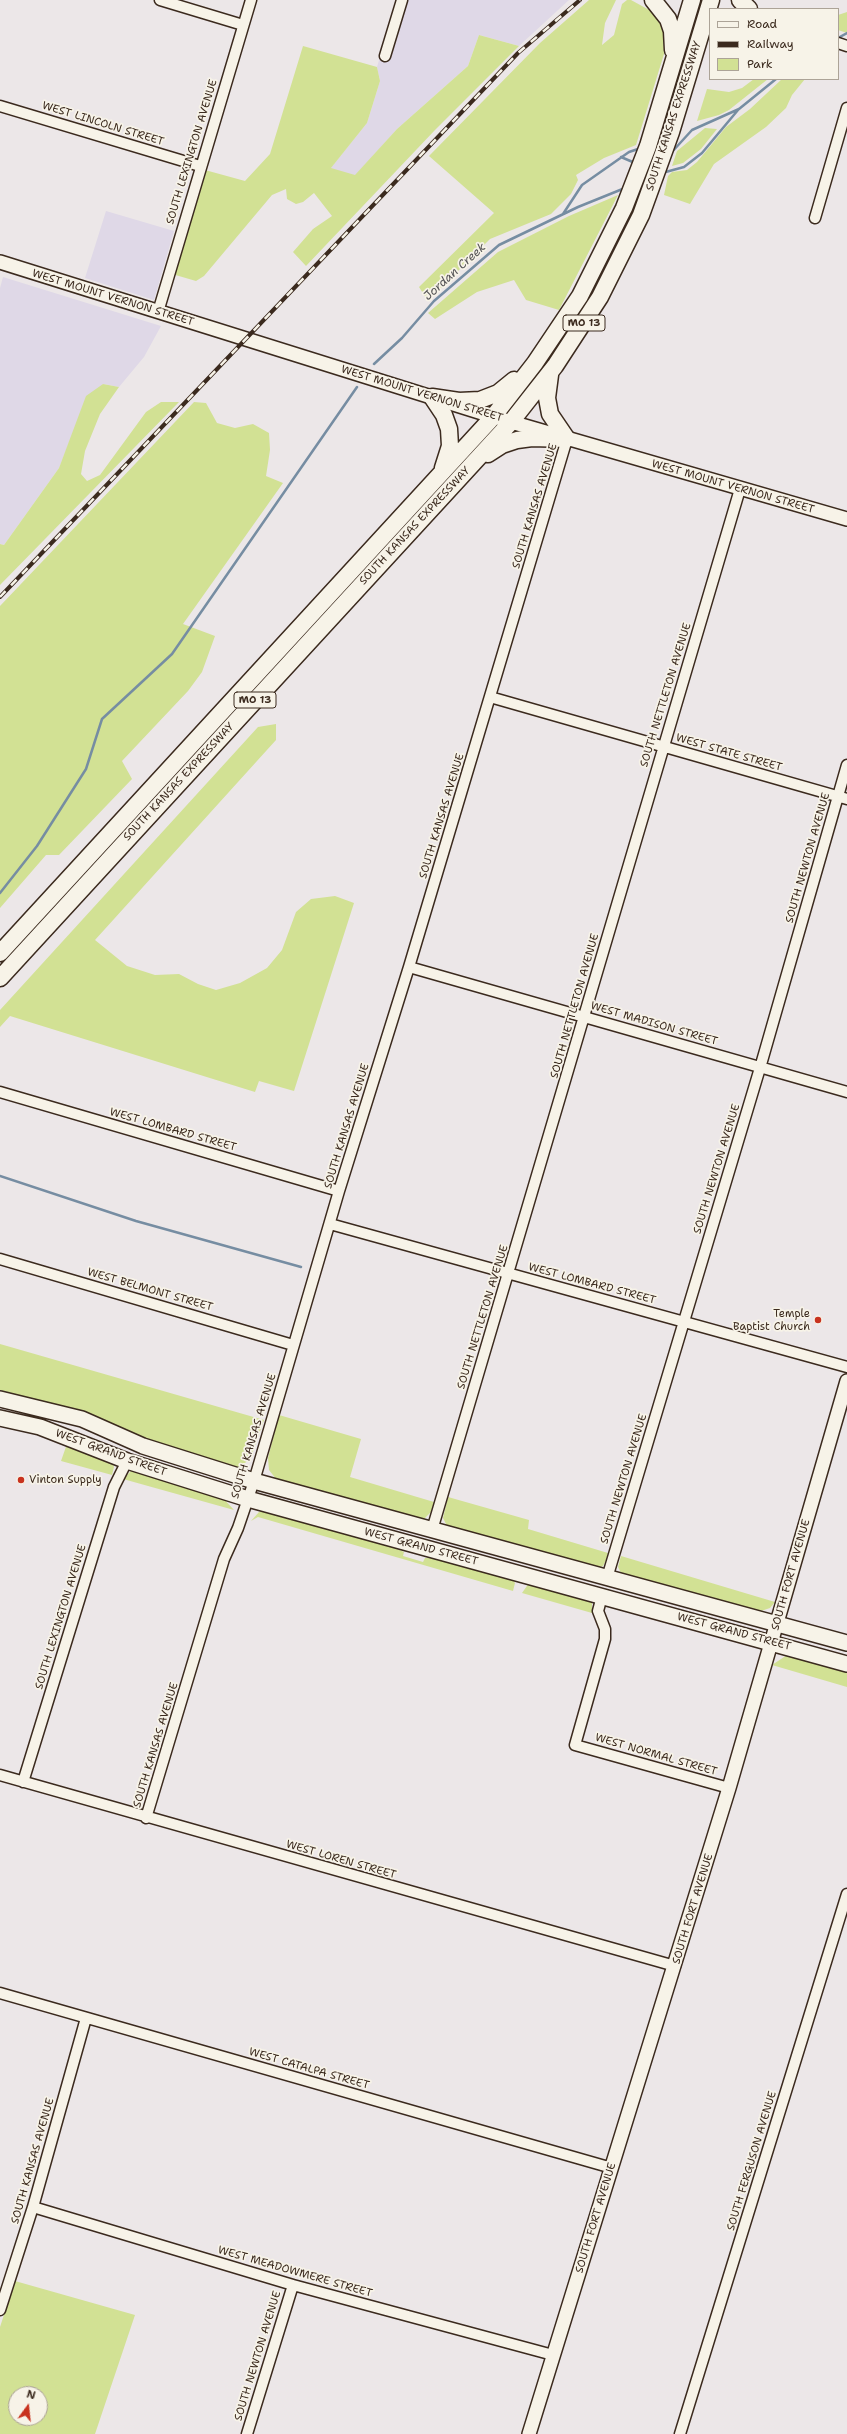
<!DOCTYPE html>
<html>
<head>
<meta charset="utf-8">
<style>
	body { margin:0 }
	#map { position:relative; width:847px; height:2434px; overflow:hidden; background:#ece7e8; font-family:"Shantell Sans",sans-serif }
	canvas { display:block }
	.legend { position:absolute; left:709px; top:8px; width:130px; height:72px; box-sizing:border-box; background:#f7f3e8; border:1px solid #aca397; margin:0; padding:5px 7px; list-style:none; font-size:12px; color:#3b2a1e }
	.legend li { display:flex; align-items:center; gap:8px; height:20px }
	.legend b { width:20px; border:1px solid #aca397 }
	.north { position:absolute; left:8px; top:2386px; width:40px; height:40px; box-sizing:border-box; background:#f7f3e8; border:1px solid #aca397; border-radius:50%; rotate:15deg; font-size:11px; font-weight:700; line-height:16px; text-align:center; color:#3b2a1e }
	.north::after { content:''; display:block; margin:auto; width:14px; height:18px; background:#c8321e; clip-path:polygon(50% 0,100% 100%,50% 72%,0 100%) }
</style>
</head>
<body>
<div id="map">
<canvas width="847" height="2434"></canvas>
<ul class="legend">
<li><b style="height:5px;background:#f7f3e8"></b>Road</li>
<li><b style="height:5px;background:#3b2a1e"></b>Railway</li>
<li><b style="height:11px;background:#d2e194"></b>Park</li>
</ul>
<div class="north">N</div>
</div>
<script>
const ctx = document.querySelector('canvas').getContext('2d');
ctx.lineJoin = 'round';
function fill(path, color) {
  ctx.fillStyle = color;
  ctx.fill(path, 'evenodd');
}
function shape(rows) {
  const path = new Path2D();
  for (const r of rows) {
    path.moveTo(r[0], r[1]);
    for (let i = 2; i < r.length; i += 2) path.lineTo(r[i], r[i + 1]);
  }
  return path;
}
function trace(path, color, width, dash) {
  ctx.strokeStyle = color;
  ctx.lineWidth = width;
  ctx.lineCap = dash ? 'butt' : 'round';
  ctx.setLineDash(dash || []);
  ctx.stroke(path);
}
function label(font, color, halo, rows, align = 'center') {
  ctx.font = font + ' "Shantell Sans",sans-serif';
  ctx.lineWidth = 3.5;
  ctx.setLineDash([]);
  ctx.textBaseline = 'middle';
  ctx.strokeStyle = halo;
  ctx.fillStyle = color;
  for (const [text, x, y, turn = 0] of rows) {
    ctx.save();
    ctx.translate(x, y);
    ctx.rotate((+turn || 0) * Math.PI / 180);
    ctx.textAlign = isNaN(turn) ? turn : align;
    if (halo) ctx.strokeText(text, 0, 0);
    ctx.fillText(text, 0, 0);
    ctx.restore();
  }
}
fill(shape([
	[407,0,569,0,519,46,479,35,468,66,397,129,355,176,330,169,367,123,380,81,377,67,382,50],
	[106,211,174,231,154,300,85,278],
	[3,277,161,326,144,357,119,387,103,384,69,443,59,468,4,545,0,544,0,288]
]), '#dfd8e7');
fill(shape([
	[589,0,616,0,605,23,602,45,614,35,622,4,627,0,631,0,653,12,663,29,664,54,636,145,604,158,576,175,578,180,571,194,551,214,490,239,428,301,419,287,494,213,429,156,540,43],
	[847,12,847,33,838,30,838,15],
	[479,35,519,46,435,130,306,266,293,252,313,229,332,216,314,193,303,202,296,204,287,199,286,189,272,195,204,276,196,281,172,274,205,170,245,181,270,154,303,46,377,67,380,81,367,123,331,168,355,175,397,129,468,66],
	[754,79,768,79,729,110,719,115,697,121,707,89,729,92,742,88],
	[782,79,805,79,792,95,786,108,766,127,714,164,690,204,664,195,668,176,672,172,687,170,697,162,726,127,750,109],
	[705,128,717,129,701,149,683,163,672,166,677,151],
	[618,195,559,310,526,300,514,280,477,292,435,319,428,313,498,252,569,216],
	[103,384,119,387,100,414,85,451,81,474,87,481,100,475,146,412,161,402,179,402,0,585,0,544,4,545,59,468,86,396],
	[194,402,206,403,217,423,235,428,253,424,269,433,270,450,266,476,283,483,183,624,215,636,202,672,188,691,122,761,132,779,59,855,46,855,0,908,0,606],
	[276,724,276,740,95,940,127,966,155,975,179,974,198,984,216,990,240,983,267,968,282,950,296,912,311,899,335,896,354,903,294,1091,259,1081,255,1092,10,1016,0,1027,0,1010,258,727],
	[0,1344,264,1420,251,1457,242,1466,232,1468,166,1450,78,1411,0,1390],
	[279,1415,361,1439,350,1477,434,1502,431,1512,423,1520,276,1479,269,1470,268,1458],
	[68,1441,111,1460,114,1467,112,1475,61,1461],
	[131,1471,222,1497,234,1510,123,1479],
	[448,1497,529,1520,528,1529,608,1553,606,1560,603,1566,598,1568,447,1526,443,1518],
	[268,1511,379,1540,404,1552,403,1556,423,1562,425,1558,441,1558,511,1577,515,1583,513,1591,258,1517,251,1521,259,1512],
	[621,1556,775,1602,770,1608,758,1612,622,1575,618,1567],
	[529,1583,592,1600,592,1613,522,1593],
	[787,1655,847,1670,847,1687,772,1665],
	[15,2281,135,2315,95,2434,0,2434,0,2327],
	[16,2394,40,2394,40,2418,16,2418]
]), '#d2e194');
trace(shape([
	[838,38,847,33],
	[671,153,692,130,739,109,776,79],
	[621,157,635,163],
	[662,173,684,167,702,153,738,110],
	[563,214,582,185,629,152,641,148],
	[374,364,402,338,434,301,499,245,578,207,625,188],
	[0,893,37,846,86,769,102,719,172,654,357,387],
	[0,1176,136,1221,301,1267]
]), '#768da2', 2.5);
const minor = shape([
	[160,0,243,25],
	[838,43,847,46],
	[385,56,402,0],
	[0,106,200,166],
	[815,218,847,108],
	[158,312,251,0],
	[490,697,847,799],
	[409,967,847,1092],
	[0,1092,339,1191],
	[330,1224,847,1367],
	[0,1259,293,1345],
	[432,1530,740,489],
	[607,1578,760,1068,847,765],
	[602,1596,598,1611,605,1629,605,1639,575,1745,729,1788],
	[0,1775,675,1966],
	[23,1782,114,1487,127,1461],
	[146,1818,224,1559,238,1528,254,1481,339,1191,409,967,567,439],
	[0,1993,612,2168],
	[33,2207,293,2285,553,2355],
	[0,2310,33,2207,86,2018],
	[247,2434,293,2285],
	[680,2434,847,1894]
]);
const tertiary = shape([
	[0,262,511,422,847,519],
	[529,2434,729,1788,847,1381]
]);
const secondary = shape([
	[0,1399,82,1419,143,1446,254,1481,847,1643],
	[0,1418,40,1427,127,1461,248,1499,847,1664]
]);
const primary = shape([
	[653,0,668,19,672,31,673,50],
	[740,0,749,9],
	[550,375,547,398,550,414,567,439],
	[432,397,459,401,480,400,498,393,514,380],
	[432,397,444,415,449,429,450,446,443,468],
	[488,454,502,445,517,440,532,438,567,439],
	[0,953,493,417,535,363,580,296,624,208,648,146,692,0],
	[0,978,511,422,555,366,600,297,641,215,671,132,711,0]
]);
trace(minor, '#3b2a1e', 13);
trace(tertiary, '#3b2a1e', 16);
trace(secondary, '#3b2a1e', 18);
trace(primary, '#3b2a1e', 19);
trace(minor, '#f7f3e8', 10);
trace(tertiary, '#f7f3e8', 13);
trace(secondary, '#f7f3e8', 15);
trace(primary, '#f7f3e8', 16);
const rail = shape([
	[0,597,518,53,580,0]
]);
trace(rail, '#3b2a1e', 4);
trace(rail, '#f7f3e8', 2.5, [8]);
for (const [x, y, r, color] of [
	[818,1320,4,"#c8321e"],
	[21,1480,4,"#c8321e"]
]) {
  const dot = new Path2D();
  dot.arc(x, y, r, 0, 2 * Math.PI);
  ctx.fillStyle = color;
  ctx.fill(dot);
  trace(dot, '#f7f3e8', 1.5);
}
for (const [x, y, w] of [
	[584,323,42],
	[255,700,42]
]) {
  const box = new Path2D();
  box.roundRect(x - w / 2, y - 8, w, 16, 3);
  ctx.fillStyle = '#f7f3e8';
  ctx.fill(box);
  trace(box, '#3b2a1e', 1);
}
label('bold 10px', '#3b2a1e', null, [
	["MO 13",584,323],
	["MO 13",255,700]
]);
label('11px', '#3b2a1e', '#f7f3e8', [
	["SOUTH KANSAS EXPRESSWAY",674,116,-72],
	["WEST LINCOLN STREET",103,124,17],
	["SOUTH LEXINGTON AVENUE",192,152,-73],
	["WEST MOUNT VERNON STREET",113,298,17],
	["WEST MOUNT VERNON STREET",422,394,17],
	["WEST MOUNT VERNON STREET",733,487,16],
	["SOUTH KANSAS AVENUE",535,506,-73],
	["SOUTH KANSAS EXPRESSWAY",415,526,-47],
	["SOUTH NETTLETON AVENUE",666,695,-73],
	["WEST STATE STREET",729,753,16],
	["SOUTH KANSAS EXPRESSWAY",179,782,-47],
	["SOUTH KANSAS AVENUE",442,816,-73],
	["SOUTH NEWTON AVENUE",808,858,-74],
	["SOUTH NETTLETON AVENUE",575,1006,-74],
	["WEST MADISON STREET",654,1024,16],
	["SOUTH KANSAS AVENUE",347,1126,-73],
	["WEST LOMBARD STREET",173,1130,16],
	["SOUTH NEWTON AVENUE",717,1169,-73],
	["WEST LOMBARD STREET",592,1284,15],
	["WEST BELMONT STREET",150,1290,16],
	["SOUTH NETTLETON AVENUE",483,1317,-73],
	["SOUTH KANSAS AVENUE",254,1436,-73],
	["WEST GRAND STREET",111,1453,20],
	["SOUTH NEWTON AVENUE",624,1479,-73],
	["WEST GRAND STREET",421,1547,15],
	["SOUTH FORT AVENUE",791,1575,-74],
	["SOUTH LEXINGTON AVENUE",61,1617,-73],
	["WEST GRAND STREET",734,1632,15],
	["SOUTH KANSAS AVENUE",156,1745,-73],
	["WEST NORMAL STREET",656,1755,16],
	["WEST LOREN STREET",341,1860,16],
	["SOUTH FORT AVENUE",693,1909,-73],
	["WEST CATALPA STREET",309,2069,16],
	["SOUTH KANSAS AVENUE",33,2161,-74],
	["SOUTH FERGUSON AVENUE",752,2161,-73],
	["SOUTH FORT AVENUE",596,2218,-73],
	["WEST MEADOWMERE STREET",295,2272,16],
	["SOUTH NEWTON AVENUE",258,2356,-73]
]);
label('11px', '#3b2a1e', '#f7f3e8', [
	["Temple",810,1314],
	["Baptist Church",810,1327],
	["Vinton Supply",29,1480,"left"]
], 'right');
label('italic 12px', '#545355', '#f7f3e8', [
	["Jordan Creek",455,272,-42]
]);
</script>
</body>
</html>
